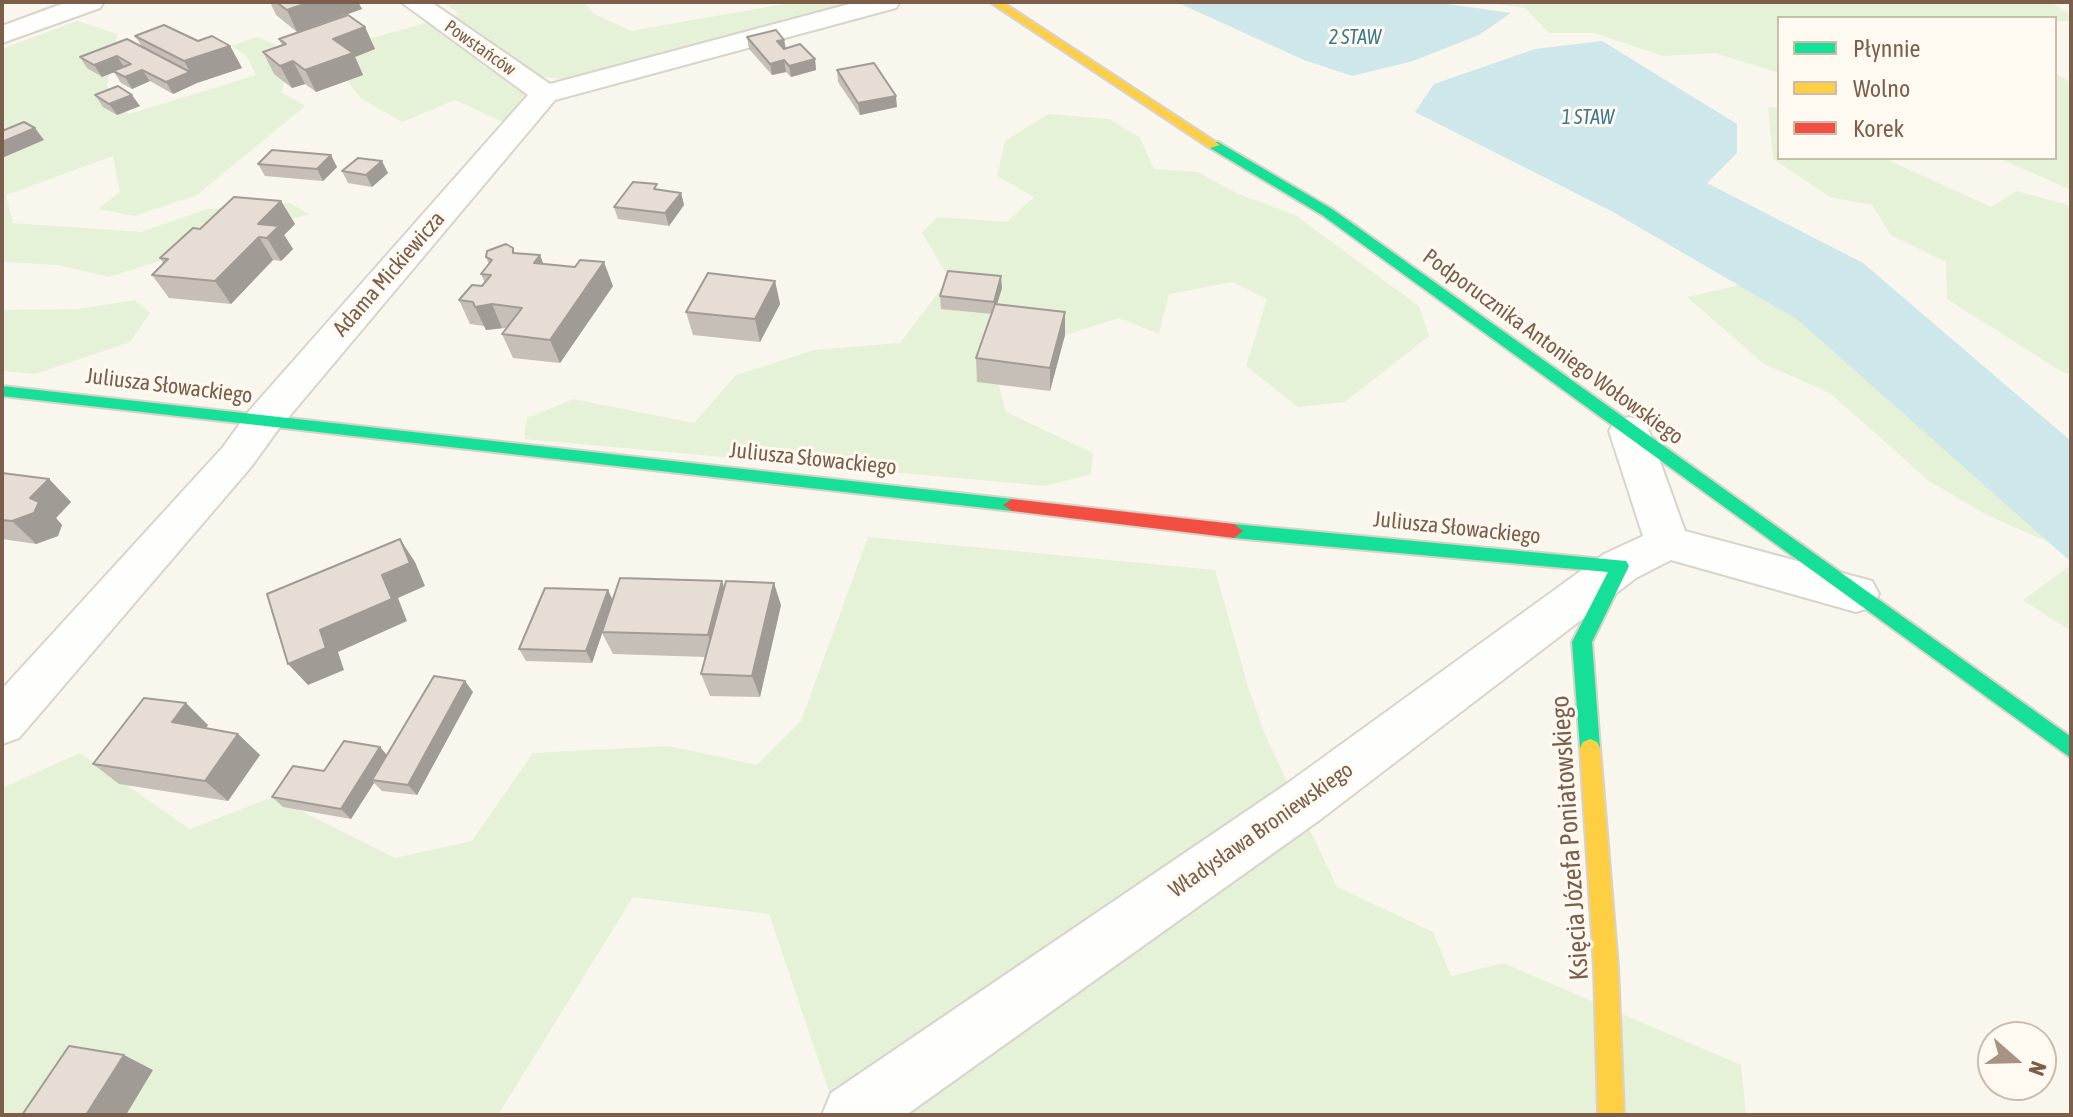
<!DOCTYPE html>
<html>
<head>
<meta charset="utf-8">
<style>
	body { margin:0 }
	#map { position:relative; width:2073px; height:1117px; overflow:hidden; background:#f9f6ee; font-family:"Asap Condensed",sans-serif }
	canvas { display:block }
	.frame { position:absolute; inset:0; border:4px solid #7c5e4a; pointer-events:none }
	.legend { position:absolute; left:1777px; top:16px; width:280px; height:144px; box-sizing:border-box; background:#fffaf1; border:2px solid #cbbcae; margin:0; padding:10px 14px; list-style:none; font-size:24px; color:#7c5e4a }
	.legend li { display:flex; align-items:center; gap:16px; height:40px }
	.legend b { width:40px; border:2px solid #cbbcae }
	.north { position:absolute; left:1977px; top:1021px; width:80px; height:80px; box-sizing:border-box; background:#fffaf1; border:2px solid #cbbcae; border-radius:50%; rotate:110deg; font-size:22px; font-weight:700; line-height:32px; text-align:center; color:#7c5e4a }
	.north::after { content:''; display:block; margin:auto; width:28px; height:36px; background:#a89383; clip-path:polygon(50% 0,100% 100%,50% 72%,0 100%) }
</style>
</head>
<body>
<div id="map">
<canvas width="2073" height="1117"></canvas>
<div class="frame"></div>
<ul class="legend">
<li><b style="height:10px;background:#16e098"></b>Płynnie</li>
<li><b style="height:10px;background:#ffcf43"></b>Wolno</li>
<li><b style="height:10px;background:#f24e42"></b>Korek</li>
</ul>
<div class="north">N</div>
</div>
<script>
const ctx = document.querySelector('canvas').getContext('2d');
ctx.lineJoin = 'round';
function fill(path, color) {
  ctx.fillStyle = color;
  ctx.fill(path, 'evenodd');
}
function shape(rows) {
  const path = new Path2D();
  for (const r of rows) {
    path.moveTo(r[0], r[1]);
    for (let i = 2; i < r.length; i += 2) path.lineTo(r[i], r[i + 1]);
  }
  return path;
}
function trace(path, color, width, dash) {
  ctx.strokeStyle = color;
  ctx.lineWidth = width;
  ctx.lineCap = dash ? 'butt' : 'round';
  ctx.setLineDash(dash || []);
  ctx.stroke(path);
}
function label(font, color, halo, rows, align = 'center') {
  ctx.font = font + ' "Asap Condensed",sans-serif';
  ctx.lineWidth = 6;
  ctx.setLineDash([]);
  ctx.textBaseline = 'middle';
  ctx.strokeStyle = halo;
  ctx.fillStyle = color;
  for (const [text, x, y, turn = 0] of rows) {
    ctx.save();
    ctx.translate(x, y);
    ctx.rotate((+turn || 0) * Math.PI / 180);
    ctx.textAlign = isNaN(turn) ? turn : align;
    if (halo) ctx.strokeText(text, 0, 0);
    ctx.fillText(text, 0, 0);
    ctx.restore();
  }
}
fill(shape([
	[443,2,584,2,594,14,631,31,795,2,864,2,569,80,537,76,505,123,455,100,402,122,362,99,334,65,290,67,281,92,305,106,197,195,134,216,98,209,120,192,113,156,6,195,13,223,141,232,208,209,290,203,309,214,109,277,58,265,2,262,2,49,77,21,117,34,107,85,113,104,129,114,256,75,246,55,231,46,257,37,279,46,364,40,459,14],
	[1481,2,2051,2,2071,15,2071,21,2055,21,2055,18,1779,18,1779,73,1715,53,1663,56,1594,33,1549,33,1525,8],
	[2055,73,2071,83,2071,190,1999,158,2055,158],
	[1768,107,1779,108,1779,158,1893,158,1890,161,1991,207,2017,191,2071,206,2071,374,2062,372,1947,299,1946,262,1891,235,1872,205,1830,197,1773,159],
	[1048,114,1110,119,1140,138,1154,169,1198,172,1238,194,1295,215,1419,306,1429,336,1345,402,1298,407,1246,366,1267,299,1233,282,1169,294,1159,334,1119,318,1046,341,990,353,1006,412,1093,453,1091,474,1046,486,524,439,527,418,573,399,694,423,736,375,814,350,900,343,949,278,922,233,937,217,1007,222,1034,197,997,176,1005,141],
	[1771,278,2071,552,1987,515,1929,481,1830,393,1764,364,1687,297],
	[135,300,150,313,130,342,35,374,2,371,2,310,79,309],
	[868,537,1215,570,1249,690,1266,737,1337,887,1433,932,1451,976,1503,963,1741,1065,1746,1115,837,1115,769,914,633,897,498,1115,2,1115,2,788,80,753,190,829,273,797,395,858,472,841,533,753,669,746,757,765,801,721],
	[2071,565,2071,631,2023,600]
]), '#e5f2d7');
fill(shape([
	[1176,2,1434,2,1511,13,1479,35,1413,61,1352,76,1304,60],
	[1602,41,1737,124,1737,153,1707,183,1863,263,2071,441,2071,562,1798,320,1613,212,1415,112,1434,84,1535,49]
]), '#cee7eb');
const street = shape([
	[67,2,104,2,100,8,2,43,2,26,67,2],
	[401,2,431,2,550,84,857,2,900,2,896,8,555,100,277,431,251,467,19,738,2,744,2,689,223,447,249,411,528,95,401,2],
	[1629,417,1643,421,1649,431,1685,531,1872,581,1879,594,1872,607,1856,612,1671,560,1636,578,1321,819,906,1115,822,1115,831,1093,1285,785,1604,554,1643,536,1609,431,1615,421,1629,417]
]);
const fast = shape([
	[1210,142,1218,142,1332,209,2071,737,2071,758,1322,215,1210,148,1210,142],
	[2,386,1012,499,1021,505,1012,511,2,396,2,386],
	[1234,524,1626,561,1629,566,1592,642,1600,748,1597,754,1590,757,1583,754,1580,748,1572,642,1608,572,1234,538,1225,531,1234,524]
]);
const slow = shape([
	[990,2,1002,2,1220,145,1210,148,990,2],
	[1590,739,1597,742,1600,748,1618,967,1624,1115,1598,1115,1594,967,1580,748,1583,742,1590,739]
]);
const jam = shape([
	[1012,499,1234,524,1243,531,1234,538,1012,511,1003,505,1012,499]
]);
trace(street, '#d9d3cc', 4);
trace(fast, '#d9d2c9', 4);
trace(slow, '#d9d2c9', 4);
trace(jam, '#d9d2c9', 4);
fill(street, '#fefefc');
fill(fast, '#16e098');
fill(slow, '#ffcf43');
fill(jam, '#f24e42');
fill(shape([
	[270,2,358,2,362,9,297,32,276,15],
	[365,27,375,49,355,57,363,75,316,92,305,84,292,88,274,74,263,52,282,45,279,39],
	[135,36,230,46,242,68,197,83,173,94,150,81,132,89,121,83,114,72,102,77,87,68,80,57,142,47],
	[747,37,784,40,786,48,815,59,816,70,791,77,786,72,772,75,749,49],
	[837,70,897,107,860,115,838,82],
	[95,95,140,106,117,115,103,107],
	[258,164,337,167,323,181,265,176],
	[342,171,388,173,372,187,348,183],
	[659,190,681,193,684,205,669,226,618,219,614,207],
	[281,201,295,224,284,235,293,249,281,261,273,260,231,304,169,298,152,275,164,264,160,258,200,229],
	[513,248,515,253,540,255,543,264,613,286,560,363,513,358,502,334,506,328,486,330,484,326,470,324,459,300,482,286,485,283,481,274,489,264,486,257],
	[775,281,780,304,760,342,693,335,686,312],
	[1002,288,997,304,1065,312,1065,335,1050,391,977,382,976,358,992,314,941,309,940,296],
	[2,473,49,479,71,502,56,518,62,525,58,536,36,544,2,539],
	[725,588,781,605,760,697,710,696,701,674,706,657,613,654,602,633,592,663,526,661,519,649,608,590,613,600],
	[473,692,417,795,382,791,374,783,351,819,283,807,272,797,324,771,380,747,387,755],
	[208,725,206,729,238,734,260,755,228,801,119,784,93,764]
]), '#c6bfb7');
fill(shape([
	[310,2,358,2,362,9,297,32,287,10],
	[365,27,375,49,355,57,363,75,316,92,305,70,333,39],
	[784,40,786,51,777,41],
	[230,46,242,68,197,83,173,94,166,82,190,72,184,61],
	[117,56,125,68,102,77,94,65],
	[815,59,816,70,791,77,789,66],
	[784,60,786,72,772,75,770,64],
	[293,61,305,84,292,88,280,66],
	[142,70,150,81,132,89,125,77],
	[132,95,140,106,117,115,109,104],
	[896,96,897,107,860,115,858,103],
	[35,128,44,140,2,158,2,142],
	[331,155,337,167,323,181,317,169],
	[382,161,388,173,372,187,366,175],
	[681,193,684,205,669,226,665,213],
	[281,201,295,224,284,235,293,249,281,261,258,224],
	[259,237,273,260,231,304,215,281],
	[540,255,549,279,534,263],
	[604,262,613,286,560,363,550,340],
	[1001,276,1002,288,994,314,994,302],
	[775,281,780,304,760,342,755,319],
	[492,304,502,328,486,330,475,307],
	[1065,312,1065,335,1050,391,1050,368],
	[49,479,71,502,56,518,62,525,58,536,36,544,12,521,30,498],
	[400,539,415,562,425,586,398,598,407,621,338,652,344,670,308,685,288,664],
	[722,581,730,604,716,657,708,635],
	[774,583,781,605,760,697,752,676],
	[608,590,613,602,592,663,586,651],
	[465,681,473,692,417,795,408,785],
	[186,703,208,725,195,744,172,722],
	[238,734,260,755,228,801,205,781],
	[380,747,389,758,372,780,374,783,351,819,341,809],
	[124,1055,153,1070,126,1115,86,1115]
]), '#a19b95');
const building = shape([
	[276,2,310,2,287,10,276,2],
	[348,15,365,27,333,39,353,53,305,70,293,61,280,66,263,52,286,44,279,39,348,15],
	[164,25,198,41,212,36,230,46,184,61,135,36,164,25],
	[776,30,784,40,777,41,784,49,800,44,815,59,789,66,784,60,770,64,747,37,776,30],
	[127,39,190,72,166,82,142,70,125,77,113,71,131,64,117,56,94,65,80,57,127,39],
	[874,63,896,96,858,103,837,70,874,63],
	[118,86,132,95,109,104,95,95,118,86],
	[24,122,35,128,2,142,2,131,24,122],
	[272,150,331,155,317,169,258,164,272,150],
	[358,158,382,161,366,175,342,171,358,158],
	[633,182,657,184,654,189,681,193,665,213,614,207,633,182],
	[234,197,281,201,258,224,279,226,267,238,259,237,215,281,152,275,168,259,160,258,193,228,200,229,234,197],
	[506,244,513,248,513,253,540,255,534,263,575,267,580,260,604,262,550,340,502,334,522,308,492,304,475,307,473,302,459,300,472,285,482,286,491,275,481,274,492,260,486,257,487,251,506,244],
	[948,271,1001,276,994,302,940,296,948,271],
	[708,273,775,281,755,319,686,312,708,273],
	[995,304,1065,312,1050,368,976,358,995,304],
	[2,473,49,479,30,498,39,502,34,513,12,521,2,520,2,473],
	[400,539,410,563,382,575,392,599,320,630,326,648,288,664,267,594,400,539],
	[620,578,722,581,708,635,602,632,620,578],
	[726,581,774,583,752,676,701,674,726,581],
	[545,588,608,590,586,651,519,649,545,588],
	[434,676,465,681,408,785,372,780,434,676],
	[144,698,186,703,172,722,238,734,205,781,93,764,144,698],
	[344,741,380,747,341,809,272,797,293,766,324,771,344,741],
	[69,1046,124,1055,86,1115,22,1115,69,1046]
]);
fill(building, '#e6ded5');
trace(building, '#a19b95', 2);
label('18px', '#7c5e4a', '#fffaf1', [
	["Powstańców",480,48,35]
]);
label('italic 20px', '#3e7989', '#fffaf1', [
	["2 STAW",1355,38],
	["1 STAW",1588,118]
]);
label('22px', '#7c5e4a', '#fffaf1', [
	["Adama Mickiewicza",389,274,-49],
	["Podporucznika Antoniego Wołowskiego",1553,347,36],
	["Juliusza Słowackiego",169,386,7],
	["Juliusza Słowackiego",813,459,6],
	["Juliusza Słowackiego",1457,528,6],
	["Władysława Broniewskiego",1261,830,-35]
]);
label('26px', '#7c5e4a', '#fffaf1', [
	["Księcia Józefa Poniatowskiego",1570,838,-94]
]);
</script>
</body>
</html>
